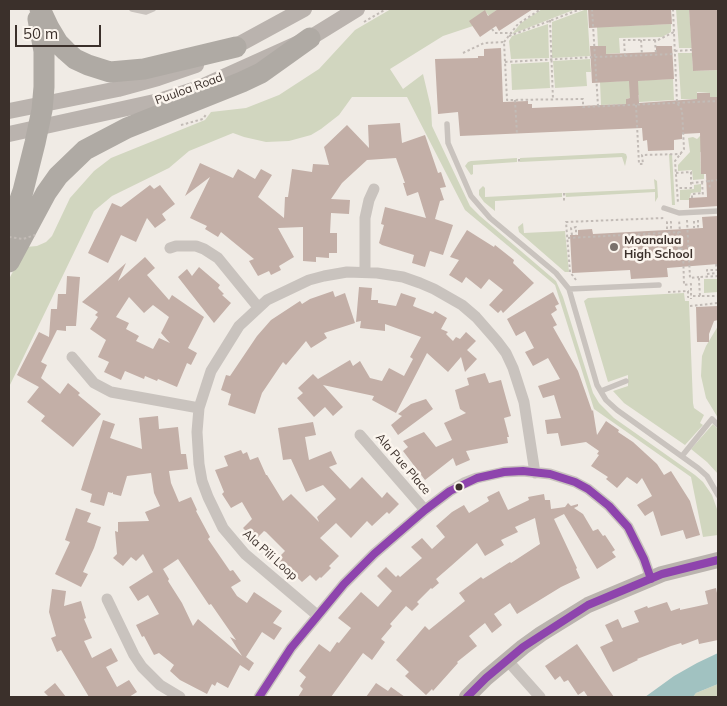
<!DOCTYPE html>
<html>
<head>
<meta charset="utf-8">
<style>
	body { margin:0 }
	#map { position:relative; width:727px; height:706px; overflow:hidden; background:#f0ebe5; font-family:Mulish,sans-serif }
	canvas { display:block }
	.frame { position:absolute; inset:0; border:10px solid #3b302b; pointer-events:none }
	.scale { position:absolute; left:15px; top:25px; width:86px; height:22px; box-sizing:border-box; border:2px solid #3b302b; border-top:0; padding-left:6px; font-size:15px; line-height:18px; white-space:nowrap; color:#3b302b; -webkit-text-stroke:4px #fbf5ee; paint-order:stroke }
</style>
</head>
<body>
<div id="map">
<canvas width="727" height="706"></canvas>
<div class="frame"></div>
<div class="scale">50 m</div>
</div>
<script>
const ctx = document.querySelector('canvas').getContext('2d');
ctx.lineJoin = 'round';
function fill(path, color) {
  ctx.fillStyle = color;
  ctx.fill(path, 'evenodd');
}
function shape(rows) {
  const path = new Path2D();
  for (const r of rows) {
    path.moveTo(r[0], r[1]);
    for (let i = 2; i < r.length; i += 2) path.lineTo(r[i], r[i + 1]);
  }
  return path;
}
function trace(path, color, width, dash) {
  ctx.strokeStyle = color;
  ctx.lineWidth = width;
  ctx.lineCap = dash ? 'butt' : 'round';
  ctx.setLineDash(dash || []);
  ctx.stroke(path);
}
function label(font, color, halo, rows, align = 'center') {
  ctx.font = font + ' Mulish,sans-serif';
  ctx.lineWidth = 5;
  ctx.setLineDash([]);
  ctx.textBaseline = 'middle';
  ctx.strokeStyle = halo;
  ctx.fillStyle = color;
  for (const [text, x, y, turn = 0] of rows) {
    ctx.save();
    ctx.translate(x, y);
    ctx.rotate((+turn || 0) * Math.PI / 180);
    ctx.textAlign = isNaN(turn) ? turn : align;
    if (halo) ctx.strokeText(text, 0, 0);
    ctx.fillText(text, 0, 0);
    ctx.restore();
  }
}
fill(shape([
	[391,9,498,9,489,16,485,11,473,26,443,36,390,69,403,89,423,74,431,108,432,126,470,206,480,216,556,281,563,297,593,393,599,403,614,418,695,475,703,482,712,495,717,509,718,535,703,537,691,477,594,409,555,285,465,210,407,97,352,97,339,115,321,129,311,135,289,141,266,142,244,137,233,133,189,151,169,168,112,196,94,211,9,387,9,279,26,247,37,246,46,242,52,236,70,198,94,171,111,158,205,120,211,112,246,108,279,95,319,69,355,30],
	[542,9,576,9,512,34,521,23],
	[587,9,590,56,552,58,552,22],
	[676,9,689,9,692,48,679,48],
	[548,24,549,58,511,59,509,41,512,36],
	[671,24,671,32,662,37,619,38,620,53,606,54,605,46,598,46,597,27],
	[678,53,692,53,693,71,718,70,718,97,710,97,710,93,697,92,697,99,681,99],
	[590,59,591,72,586,72,587,86,555,88,553,61],
	[549,62,550,88,512,90,511,64],
	[673,79,674,100,639,102,639,95,630,95,630,98,626,99,626,104,601,105,600,82],
	[718,135,718,151,700,152,701,174,704,174,704,179,693,180,692,170,678,171,678,165,690,152,688,138,693,137,697,139,700,136],
	[623,153,626,154,627,157,625,166,622,157,520,162,520,158],
	[669,154,672,154,675,205,672,205],
	[517,158,517,162,473,165,473,174,471,175,465,166,468,162,471,161],
	[654,179,657,181,658,197,655,202,655,192,566,197,565,193,655,189],
	[701,184,701,192,691,193,689,200,680,200,680,190,694,189,694,185],
	[483,186,485,188,485,197,562,193,562,197,495,201,495,211,484,202,479,195,479,190],
	[523,223,524,233,565,231,569,272,565,272,519,232,518,227],
	[704,279,718,279,718,292,704,293],
	[684,293,685,301,689,301,693,403,694,408,704,415,700,423,703,425,685,445,624,403,613,391,628,386,628,375,608,382,584,301,588,298],
	[718,326,718,418,706,398,701,376,702,356,706,346],
	[713,424,718,429,718,474,707,462,691,449],
	[718,684,718,697,693,697,696,693]
]), '#d1d6bf');
fill(shape([
	[718,653,718,684,696,693,693,697,645,697,674,676,697,663]
]), '#a1c2c1');
fill(shape([
	[498,9,533,9,499,31,496,26,480,37,469,21,485,10,488,16],
	[588,9,671,9,672,24,589,28],
	[689,9,718,9,718,70,693,71],
	[590,46,606,46,606,54,656,52,656,46,672,46,674,79,638,81,639,103,697,99,697,93,710,93,710,97,718,97,718,206,689,208,689,198,707,197,706,174,701,174,700,133,682,134,682,139,674,140,674,150,648,151,647,140,643,141,642,128,460,136,458,112,438,114,435,59,478,58,478,56,484,56,484,49,501,48,503,102,528,101,528,104,532,104,532,108,626,104,626,99,630,98,629,81,592,83],
	[400,123,402,143,425,135,438,173,441,172,446,187,440,188,444,200,440,201,435,219,453,225,443,255,430,251,425,267,412,263,414,255,382,245,379,243,384,225,381,224,385,207,426,218,418,192,407,196,403,183,405,183,396,158,367,160,342,183,331,199,350,200,349,214,331,213,330,233,337,233,337,253,329,253,329,258,316,257,316,262,303,261,303,227,278,228,294,257,279,266,281,270,271,275,269,271,258,276,249,261,254,259,221,232,218,237,205,229,207,226,190,218,210,177,185,196,200,163,233,178,238,169,255,179,261,169,272,175,258,197,284,218,285,197,288,197,292,169,312,172,313,164,329,165,324,147,347,125,369,148,368,125],
	[150,185,154,189,160,185,175,204,162,214,166,220,155,228,147,218,136,242,121,235,108,263,88,253,112,203,121,207],
	[718,216,718,264,667,268,668,277,631,279,630,270,572,273,570,235,578,235,578,230,592,229,593,234,703,228,702,217],
	[467,230,494,247,495,245,514,260,513,263,534,283,503,313,501,310,498,313,489,305,503,290,489,279,481,289,466,277,462,283,449,275,459,260,450,257],
	[145,257,155,268,147,275,169,300,172,295,204,317,188,348,197,353,191,365,187,363,177,387,158,379,157,381,145,376,144,379,125,371,121,380,104,372,109,362,98,357,106,340,90,329,98,317,95,315,98,312,82,302,126,263,118,281],
	[129,297,144,313,153,305,169,317,161,333,170,343,159,338,153,349,136,341,139,336,126,329,129,323,116,317],
	[199,267,220,285,218,288,224,294,222,295,231,303,214,323,178,277,187,269,192,276],
	[67,276,80,277,76,326,66,326,66,331,57,330,41,362,47,365,41,378,60,394,68,383,80,393,78,395,101,414,73,447,41,421,45,416,27,402,39,387,17,375,39,332,49,337,51,309,57,309,58,294,66,294],
	[359,287,372,288,371,300,378,300,378,303,396,306,401,293,416,298,413,306,433,314,435,311,447,318,441,329,448,332,446,334,453,341,456,337,460,339,466,332,476,341,467,350,477,359,465,372,461,357,448,372,427,353,396,413,372,400,374,396,323,385,343,407,333,416,325,407,314,417,297,398,303,393,298,388,313,374,318,379,350,360,353,366,360,361,370,378,382,381,389,368,404,376,413,359,410,357,421,337,385,324,385,331,360,328,361,321,356,322],
	[333,291,335,297,345,293,355,323,324,333,327,338,311,348,306,341,286,365,283,362,262,393,255,414,228,405,231,394,221,390,226,375,230,376,257,336,271,320,300,301,302,304,310,299],
	[553,292,559,304,555,306,557,310,551,314,557,325,553,327,578,371,592,411,593,410,597,435,606,421,619,430,618,432,633,442,657,464,664,475,671,471,690,501,700,535,686,539,683,530,661,536,653,511,645,516,637,505,652,496,642,478,637,484,627,477,617,488,606,479,608,477,591,466,599,455,597,454,599,451,586,442,561,446,558,433,547,434,545,420,561,418,554,395,543,398,538,386,560,379,548,358,533,366,525,352,534,348,525,331,516,336,507,319],
	[718,306,718,320,714,321,709,334,709,342,697,342,696,307],
	[485,373,489,383,501,380,511,416,504,418,509,437,507,437,508,443,466,451,470,460,456,466,453,458,425,480,403,451,408,447,403,441,424,432,436,447,452,440,444,423,466,413,460,409,455,390,469,385,467,378],
	[426,399,433,409,398,435,391,425,402,416,398,414,411,404],
	[158,416,159,429,178,427,181,454,186,454,188,469,169,471,171,483,179,502,191,497,197,510,196,511,210,537,208,539,230,571,233,570,241,581,231,587,237,596,247,603,254,592,282,611,273,623,282,628,274,640,262,632,246,657,254,663,249,671,240,665,228,688,217,682,215,686,212,684,207,694,180,680,170,671,174,665,159,653,154,655,144,636,142,637,136,625,159,614,148,595,138,601,129,587,153,572,143,554,136,561,131,557,123,566,113,558,117,554,115,531,118,532,118,522,149,521,145,512,160,506,154,493,151,473,127,476,121,496,113,494,113,492,112,493,108,492,104,506,90,502,92,494,81,490,103,420,115,424,110,438,142,449,139,418],
	[178,559,209,605,211,604,236,640,230,637,242,656,198,619,193,626,182,603,168,581,169,579,163,569],
	[313,422,316,435,305,437,309,460,331,451,337,464,329,467,350,489,362,477,382,498,387,492,399,504,389,514,387,512,372,526,367,521,351,538,336,523,320,538,339,556,329,566,331,568,321,578,320,577,316,581,310,575,302,582,289,570,287,571,276,560,285,551,266,532,264,531,255,540,243,528,252,519,242,502,231,508,222,494,224,492,215,470,228,466,224,456,241,450,243,454,247,452,250,460,258,457,266,475,267,475,283,501,291,494,319,522,317,517,336,499,323,485,306,492,291,459,283,460,278,428],
	[499,491,508,510,529,500,528,497,544,494,545,500,550,500,551,509,565,507,568,503,571,506,578,504,578,506,574,508,583,514,593,531,598,529,603,536,605,535,615,550,612,552,616,557,597,569,564,514,554,519,577,568,576,569,580,578,561,587,517,614,510,603,494,614,502,625,492,633,485,623,469,636,477,646,457,662,458,663,433,691,432,689,426,695,405,676,409,672,396,660,425,626,429,630,465,601,459,593,481,577,483,579,510,562,511,563,540,544,535,518,515,527,518,532,501,540,504,545,485,556,477,543,451,566,436,579,439,583,432,589,431,588,417,602,419,604,412,611,406,606,390,624,392,626,381,639,385,642,372,660,363,653,331,697,298,697,303,689,300,686,306,677,299,671,319,644,330,652,337,642,339,643,351,628,338,618,361,592,378,607,392,591,377,576,386,567,396,577,398,575,400,577,422,558,411,547,422,538,432,549,445,537,436,526,452,512,464,505,469,513,489,501,487,497],
	[76,508,91,513,87,522,101,527,94,548,83,572,88,574,81,587,55,574,70,542,65,540],
	[716,588,718,598,718,640,699,644,698,639,682,645,681,643,671,646,637,659,638,660,613,672,600,647,613,641,605,625,618,619,622,628,639,622,634,611,647,606,648,608,667,602,671,611,680,608,680,610,708,604,705,591],
	[52,589,66,591,64,606,81,601,86,618,84,619,92,638,84,641,92,658,111,648,118,661,106,667,117,687,129,680,137,692,129,697,89,697,61,650,57,652,51,638,56,636,49,612],
	[577,644,614,697,588,697,584,691,578,695,568,680,564,682,560,676,555,680,545,666],
	[55,683,66,697,49,697,44,692],
	[376,683,388,691,391,687,405,697,366,697]
]), '#c3afa7');
trace(shape([
	[592,9,598,106],
	[673,9,677,103,682,110,684,149,675,161,678,203],
	[550,20,553,100],
	[364,22,386,9],
	[492,29,495,33,512,33],
	[509,36,581,9],
	[641,40,642,55],
	[655,40,656,55],
	[504,42,518,24,541,9],
	[675,51,692,50],
	[463,53,484,43,504,42,507,100,583,99,583,107,718,101],
	[625,56,624,40,658,40,674,32],
	[505,62,595,57,675,54],
	[515,100,517,134],
	[636,105,639,164,643,164,642,155,681,154],
	[181,125,203,119,207,113],
	[519,159,519,162],
	[676,173,691,172,691,188,677,188],
	[709,180,710,189],
	[702,182,703,197],
	[691,183,718,180],
	[564,193,564,201],
	[692,198,692,194,703,193],
	[687,220,690,278,699,277],
	[698,220,698,228],
	[694,221,694,228],
	[667,229,667,222,671,222,671,229],
	[678,232,679,252],
	[572,235,571,228,576,227,576,235],
	[568,238,680,232,679,220],
	[680,249,683,249,684,285,691,284,691,299],
	[716,264,717,270],
	[718,270,707,270,707,274,718,273],
	[718,276,699,277,699,280,700,296,718,296],
	[576,280,570,272,566,222,664,218],
	[668,292,688,291,688,297,689,297],
	[693,296,700,296],
	[690,306,718,303]
]), '#c2bbb6', 2, [2.5, 2.5]);
trace(shape([
	[132,9,146,12,153,9],
	[447,124,448,143,471,196,490,218,556,273,569,289,597,385,606,400,617,410,698,468,707,476,718,495],
	[664,208,679,213,718,211],
	[569,289,659,285],
	[601,391,626,381],
	[682,456,712,419,718,425]
]), '#c9c3be', 5.5);
trace(shape([
	[170,248,176,246,196,246,204,249,218,258,258,307],
	[365,272,365,218,369,200,374,189],
	[72,357,94,383,111,392,199,408],
	[360,435,425,510],
	[107,599,134,655,142,667,160,685,180,697],
	[317,615,245,554,223,528,208,497,202,481,199,464,197,432,199,408,211,371,239,326,267,300,309,280,324,276,347,272,377,273,403,277,420,283,434,289,462,305,476,317,497,341,506,353,513,368,524,402,535,473],
	[507,660,540,697],
	[259,697,291,648,344,584,374,554,425,510,450,491,464,483,477,478,504,472,523,471,550,474,575,482,588,489,609,506,628,527,644,559,651,579]
]), '#c9c3be', 11);
trace(shape([
	[225,52,304,9],
	[9,111,118,89,158,78,196,65],
	[9,134,159,101,199,88,310,38,357,9],
	[467,697,486,678,523,647,541,634,588,605,662,574,718,560]
]), '#bab3ae', 16);
trace(shape([
	[40,9,49,28,58,43,66,51,75,59,88,65,110,72,144,69,236,47],
	[9,231,23,191,35,143,42,110,44,87,44,51,38,19],
	[9,262,46,193,58,176,85,150,127,128,242,82,261,73,310,38]
]), '#afaaa4', 21);
trace(shape([
	[9,237,23,239,35,235]
]), '#c2bbb6', 2, [2.5, 2.5]);
trace(shape([
	[259,697,291,648,344,584,374,554,425,510,450,491,477,478,504,472,523,471,550,474,575,482,588,489,609,506,628,527,644,559,651,579],
	[467,697,486,678,523,647,588,605,662,574,718,560]
]), '#8e44ad', 8);
for (const [x, y, r, color] of [
	[614,247,5,"#7a716c"],
	[459,487,4.5,"#3b302b"]
]) {
  const dot = new Path2D();
  dot.arc(x, y, r, 0, 2 * Math.PI);
  ctx.fillStyle = color;
  ctx.fill(dot);
  trace(dot, '#fbf5ee', 2);
}
label('12px', '#3b302b', '#fbf5ee', [
	["Puuloa Road",189,89,-20],
	["Ala Pue Place",403,464,49],
	["Ala Pili Loop",270,555,42]
]);
label('bold 12px', '#3b302b', '#fbf5ee', [
	["Moanalua",624,240],
	["High School",624,254]
], 'left');
</script>
</body>
</html>
